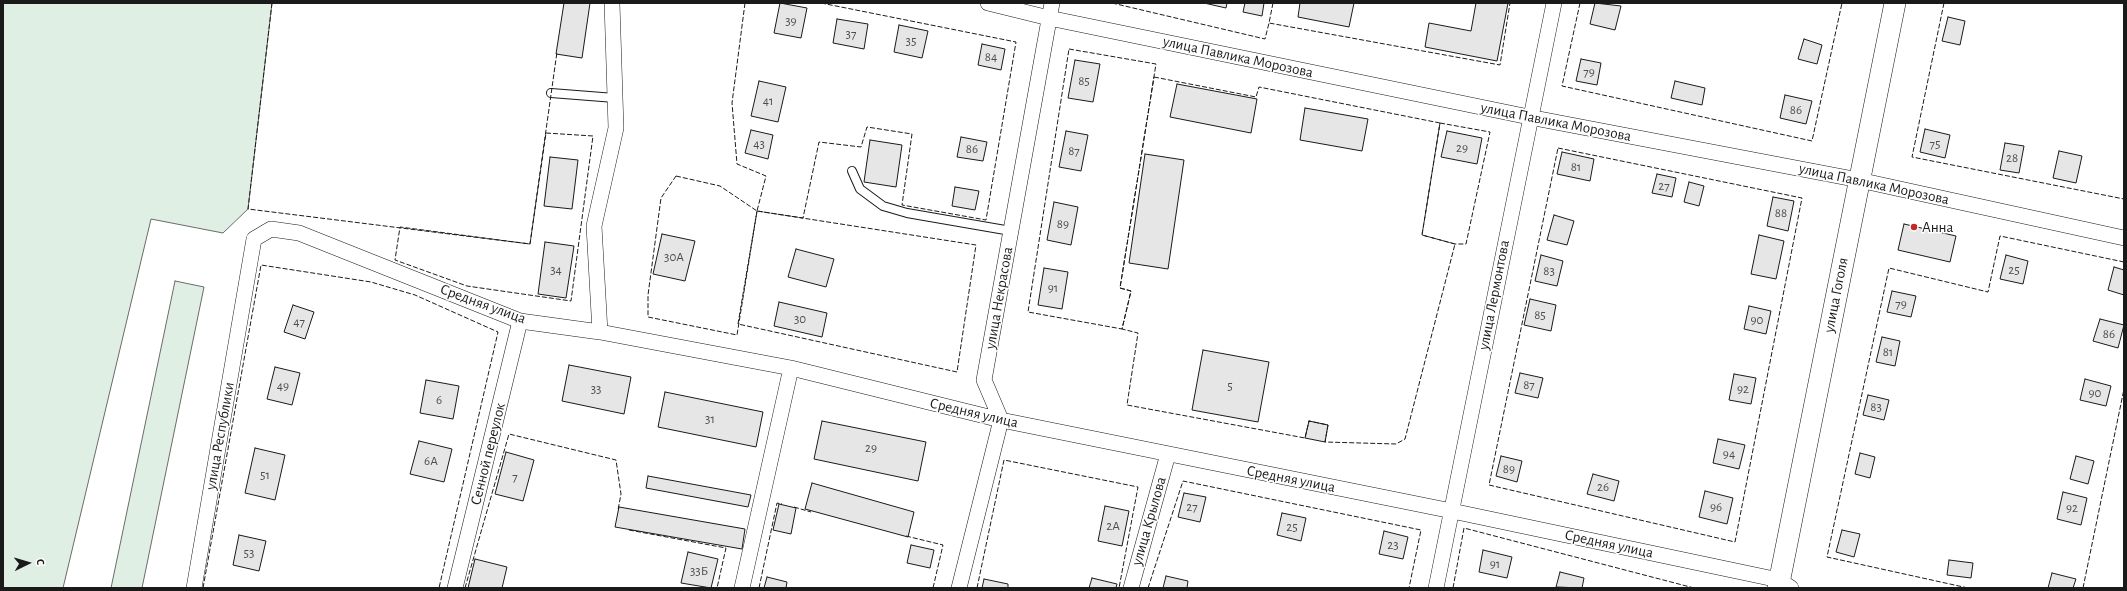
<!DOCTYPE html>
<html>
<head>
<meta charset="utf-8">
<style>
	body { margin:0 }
	#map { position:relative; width:2127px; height:591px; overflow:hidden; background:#fff; font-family:"Alegreya Sans",sans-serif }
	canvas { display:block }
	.frame { position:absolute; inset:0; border:4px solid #1a1a1a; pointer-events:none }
	.north { position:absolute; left:8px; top:543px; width:40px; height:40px; -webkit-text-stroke:3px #fff; paint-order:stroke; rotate:85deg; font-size:11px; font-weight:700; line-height:16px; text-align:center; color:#1a1a1a }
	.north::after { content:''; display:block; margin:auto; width:14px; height:18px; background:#1a1a1a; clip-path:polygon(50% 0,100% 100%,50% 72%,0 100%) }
</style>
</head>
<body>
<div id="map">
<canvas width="2127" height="591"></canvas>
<div class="frame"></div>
<div class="north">С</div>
</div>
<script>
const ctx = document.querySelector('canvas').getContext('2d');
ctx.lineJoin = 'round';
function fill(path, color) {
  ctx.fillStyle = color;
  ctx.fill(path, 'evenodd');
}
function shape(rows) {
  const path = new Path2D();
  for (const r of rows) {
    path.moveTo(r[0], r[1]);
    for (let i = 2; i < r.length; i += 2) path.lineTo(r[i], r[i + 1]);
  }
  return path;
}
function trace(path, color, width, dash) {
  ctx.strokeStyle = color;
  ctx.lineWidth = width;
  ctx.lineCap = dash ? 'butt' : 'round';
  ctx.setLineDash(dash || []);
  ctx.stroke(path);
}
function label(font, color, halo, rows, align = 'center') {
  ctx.font = font + ' "Alegreya Sans",sans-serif';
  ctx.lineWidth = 3;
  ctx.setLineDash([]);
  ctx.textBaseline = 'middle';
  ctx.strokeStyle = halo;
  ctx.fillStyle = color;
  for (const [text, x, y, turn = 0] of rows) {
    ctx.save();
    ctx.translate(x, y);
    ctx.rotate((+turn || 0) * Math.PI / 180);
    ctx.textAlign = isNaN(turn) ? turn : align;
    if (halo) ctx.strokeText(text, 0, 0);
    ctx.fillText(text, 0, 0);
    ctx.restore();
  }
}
const green = shape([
	[3,3,272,3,248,209,223,233,151,219,63,588,3,588,3,3],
	[175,281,204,287,142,588,111,588,175,281]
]);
fill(green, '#e0efe3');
trace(green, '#6a6a6a', 1);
const building = shape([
	[564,3,590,3,582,58,556,54,564,3],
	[780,3,807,8,801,38,774,33,780,3],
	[1204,3,1227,3,1226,8,1204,3],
	[1245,3,1264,3,1262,16,1243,12,1245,3],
	[1300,3,1354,3,1349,27,1298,17,1300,3],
	[1476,3,1508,3,1497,61,1425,47,1429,23,1471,31,1476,3],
	[1595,3,1621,6,1615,30,1590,24,1595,3],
	[1948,17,1965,21,1960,45,1942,41,1948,17],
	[837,19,868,24,864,49,833,43,837,19],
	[899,25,928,31,922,58,894,52,899,25],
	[1804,39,1822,45,1817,64,1798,59,1804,39],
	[982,44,1005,49,1001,70,978,65,982,44],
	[1581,59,1601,63,1597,85,1576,81,1581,59],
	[1075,60,1100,64,1093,102,1068,98,1075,60],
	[759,81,786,87,778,122,751,116,759,81],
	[1675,81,1705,88,1702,105,1671,98,1675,81],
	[1177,84,1257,99,1251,133,1170,117,1177,84],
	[1785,95,1812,101,1806,124,1780,118,1785,95],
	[1305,108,1368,119,1362,151,1300,140,1305,108],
	[1925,129,1950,135,1945,158,1920,152,1925,129],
	[751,130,773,135,768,159,745,153,751,130],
	[1066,131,1088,135,1081,171,1059,167,1066,131],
	[1447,131,1482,138,1477,164,1441,157,1447,131],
	[961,137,987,142,983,161,957,157,961,137],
	[870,140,902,145,896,187,864,182,870,140],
	[2005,143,2024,146,2019,173,2000,170,2005,143],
	[2059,151,2082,156,2076,183,2053,178,2059,151],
	[1562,152,1594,159,1590,181,1557,174,1562,152],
	[1145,154,1184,160,1168,269,1129,263,1145,154],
	[550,157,578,160,572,209,544,206,550,157],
	[1657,174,1676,178,1672,197,1652,193,1657,174],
	[1689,182,1704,186,1699,206,1684,202,1689,182],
	[955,187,979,191,975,210,952,206,955,187],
	[1773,197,1794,201,1788,231,1767,226,1773,197],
	[1054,202,1078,207,1071,245,1047,240,1054,202],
	[1554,215,1574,221,1567,245,1547,240,1554,215],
	[1904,224,1956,236,1950,262,1898,250,1904,224],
	[662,234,695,241,685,281,653,274,662,234],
	[1759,235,1784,241,1776,279,1751,274,1759,235],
	[545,242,574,246,566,298,538,294,545,242],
	[796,249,834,259,826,287,788,277,796,249],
	[1541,255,1563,261,1557,286,1535,281,1541,255],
	[2006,255,2028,261,2023,284,2000,279,2006,255],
	[2114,267,2124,270,2124,295,2108,290,2114,267],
	[1044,268,1068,272,1062,309,1038,305,1044,268],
	[1892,291,1916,296,1911,317,1887,312,1892,291],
	[1530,299,1556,305,1551,331,1524,325,1530,299],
	[779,302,827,313,822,337,774,326,779,302],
	[293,305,314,312,305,339,284,332,293,305],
	[1749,306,1771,311,1766,334,1744,329,1749,306],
	[2100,319,2124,325,2118,348,2093,341,2100,319],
	[1882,337,1900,341,1895,366,1876,362,1882,337],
	[1203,350,1269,362,1258,422,1192,410,1203,350],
	[569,365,631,377,624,414,562,401,569,365],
	[275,367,300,373,292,405,267,399,275,367],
	[1520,373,1543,378,1538,398,1515,393,1520,373],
	[1734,374,1756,378,1751,404,1729,400,1734,374],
	[2085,379,2111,386,2106,406,2080,400,2085,379],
	[426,380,459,386,453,419,420,413,426,380],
	[665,392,763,412,756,447,658,427,665,392],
	[1868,395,1889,400,1884,420,1863,415,1868,395],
	[822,421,926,442,918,481,814,459,822,421],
	[1309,421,1328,425,1325,442,1305,438,1309,421],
	[1718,439,1745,445,1739,469,1713,463,1718,439],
	[419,441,452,449,444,482,410,474,419,441],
	[255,448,285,455,275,500,245,493,255,448],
	[506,452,534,460,523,501,495,494,506,452],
	[1860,453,1875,457,1870,478,1855,474,1860,453],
	[1501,456,1522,461,1517,482,1496,476,1501,456],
	[2076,456,2094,461,2088,484,2070,479,2076,456],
	[1593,474,1619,481,1614,501,1587,494,1593,474],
	[648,476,751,495,748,507,646,488,648,476],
	[812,483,914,512,908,537,805,509,812,483],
	[1705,491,1733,498,1727,524,1699,517,1705,491],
	[2063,492,2087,498,2081,525,2057,519,2063,492],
	[1184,493,1206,497,1200,522,1178,517,1184,493],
	[779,504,796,508,791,534,773,530,779,504],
	[1105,506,1129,511,1122,546,1098,541,1105,506],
	[619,507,745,529,742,549,615,527,619,507],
	[1282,513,1306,518,1301,541,1277,535,1282,513],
	[1842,530,1860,534,1854,557,1836,552,1842,530],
	[1384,531,1408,537,1403,559,1379,554,1384,531],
	[239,535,266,541,259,571,233,565,239,535],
	[911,545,934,550,930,568,907,563,911,545],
	[1483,550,1512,557,1507,578,1479,572,1483,550],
	[688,552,718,559,711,588,681,583,688,552],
	[475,559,507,567,502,588,468,588,475,559],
	[1949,560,1973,563,1971,578,1947,575,1949,560],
	[1560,572,1584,578,1582,588,1556,587,1560,572],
	[2052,573,2076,579,2073,588,2048,588,2052,573],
	[1166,576,1188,581,1187,588,1163,588,1166,576],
	[767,577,787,582,786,588,764,588,767,577],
	[1092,578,1117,584,1116,588,1089,588,1092,578],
	[984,579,1008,584,1008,588,982,588,984,579]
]);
fill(building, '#e6e6e6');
trace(building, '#1a1a1a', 1);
const lane = shape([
	[551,93,615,98],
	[852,171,860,189,883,206,907,213,1011,231]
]);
const street = shape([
	[988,3,1049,18,1529,117,1859,180,2124,238],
	[600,332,594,226,616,128,612,3],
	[194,588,254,239,271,229,299,233,520,321,600,332,791,368,1001,420,1452,511,1779,580,1791,588],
	[455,588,520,321],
	[742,588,791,368],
	[959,588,1001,420,984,380,1052,3],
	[1131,588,1168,454],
	[1436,588,1554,3]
]);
const secondary = shape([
	[1778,588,1895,3]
]);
trace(lane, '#1a1a1a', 10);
trace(street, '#1a1a1a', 16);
trace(secondary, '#1a1a1a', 22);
trace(lane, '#fff', 8);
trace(street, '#fff', 15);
trace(secondary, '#fff', 21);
trace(shape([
	[272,3,248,209,530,244,557,52],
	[745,3,732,103,737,164,766,176,757,211,803,218,819,142,861,147,867,127,912,134,902,205,986,220,1016,42,821,3],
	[1112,3,1265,39,1269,23],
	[1273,3,1269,23,1500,65,1510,3],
	[1580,3,1562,86,1812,141,1842,3],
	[1944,3,1912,157,2124,199],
	[1069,49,1156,64,1120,288,1131,291,1122,329,1028,312,1069,49],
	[1154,77,1256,97,1259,87,1440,123,1422,235,1455,244,1405,439,1396,444,1325,442,1328,425,1309,421,1305,438,1127,405,1138,333,1122,329,1131,291,1120,288,1154,77],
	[1440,123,1490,132,1466,244,1455,244,1422,235,1440,123],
	[546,133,593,136,571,301,467,286,395,260,400,227,530,244,546,133],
	[1558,148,1802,198,1735,542,1489,485,1558,148],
	[676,176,720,186,757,211,737,335,648,317,648,295,661,198,676,176],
	[757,211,976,245,957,372,738,324,757,211],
	[794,507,811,512],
	[629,530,726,548,717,588],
	[906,536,943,545,933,588],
	[203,588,261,265,371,282,415,295,498,332,439,588],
	[465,588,509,434,616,460,621,494,618,510],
	[759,588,777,503,782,504],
	[977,588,1004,460,1138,487,1119,588],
	[1148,588,1183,481,1421,530,1409,588],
	[1453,588,1464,528,1694,588],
	[1968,588,1827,557,1889,268,1988,292,2000,236,2124,262],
	[2083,588,2124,389]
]), '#1a1a1a', 1, [5, 2]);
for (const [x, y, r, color] of [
	[1914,227,4,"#c62828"]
]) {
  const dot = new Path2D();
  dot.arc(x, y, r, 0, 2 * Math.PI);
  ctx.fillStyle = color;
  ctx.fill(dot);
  trace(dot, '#fff', 1.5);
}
label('13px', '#4d4d4d', null, [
	["39",791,21],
	["37",851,34],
	["35",911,41],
	["84",991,57],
	["79",1589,72],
	["85",1084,81],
	["41",768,101],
	["86",1796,110],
	["43",759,144],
	["75",1935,144],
	["29",1462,148],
	["86",972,149],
	["87",1074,151],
	["28",2012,158],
	["81",1576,167],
	["27",1664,186],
	["88",1781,213],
	["89",1063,224],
	["30А",674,257],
	["34",556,270],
	["25",2014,270],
	["83",1549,271],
	["91",1053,288],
	["79",1901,304],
	["85",1540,315],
	["30",800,319],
	["90",1757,320],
	["47",299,322],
	["86",2109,334],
	["81",1888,352],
	["87",1529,385],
	["49",283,386],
	["5",1230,386],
	["33",596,389],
	["92",1743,389],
	["90",2095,393],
	["6",439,400],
	["83",1876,407],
	["31",710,419],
	["29",871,448],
	["94",1729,454],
	["6А",431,461],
	["89",1509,469],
	["51",265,475],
	["7",515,477],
	["26",1603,487],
	["27",1192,507],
	["96",1716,507],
	["92",2072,508],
	["2А",1113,526],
	["25",1292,527],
	["23",1393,545],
	["53",249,553],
	["91",1495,564],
	["33Б",699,571]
]);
label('15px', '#1a1a1a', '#fff', [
	["улица Павлика Морозова",1238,57,12],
	["улица Павлика Морозова",1556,122,11],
	["улица Павлика Морозова",1874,184,12],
	["улица Лермонтова",1494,295,-79],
	["улица Гоголя",1836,295,-79],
	["улица Некрасова",999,298,-80],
	["Средняя улица",483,304,20],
	["Средняя улица",974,413,13],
	["улица Республики",220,436,-80],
	["Сенной переулок",488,454,-76],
	["Средняя улица",1291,479,11],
	["улица Крылова",1149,521,-74],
	["Средняя улица",1609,544,12]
]);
label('15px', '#1a1a1a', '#fff', [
	["Анна",1922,227]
], 'left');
</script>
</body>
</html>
